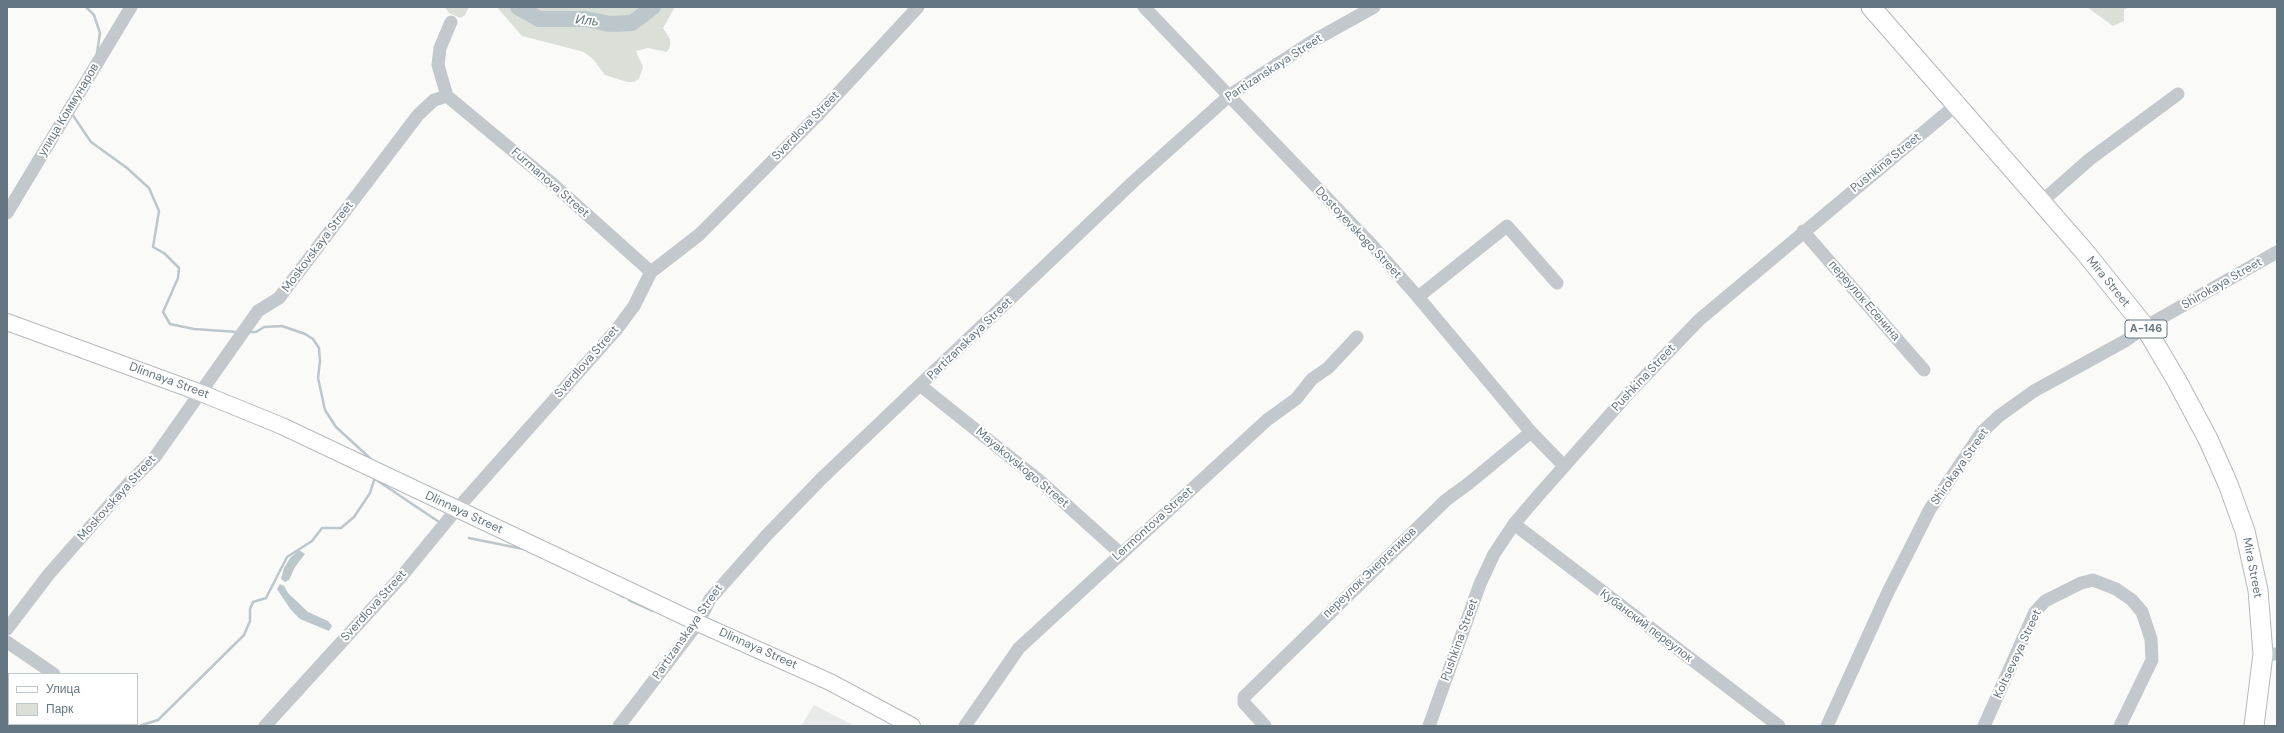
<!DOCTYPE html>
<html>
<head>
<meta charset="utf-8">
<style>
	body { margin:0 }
	#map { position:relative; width:2284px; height:733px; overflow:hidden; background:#fafaf8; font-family:"DM Sans",sans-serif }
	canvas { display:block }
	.frame { position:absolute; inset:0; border:8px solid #657683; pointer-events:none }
	.legend { position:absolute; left:8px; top:673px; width:130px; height:52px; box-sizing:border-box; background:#fff; border:1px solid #c1c8cd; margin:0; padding:5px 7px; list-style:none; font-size:12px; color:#657683 }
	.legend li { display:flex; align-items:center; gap:8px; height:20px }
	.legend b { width:20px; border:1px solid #c1c8cd }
</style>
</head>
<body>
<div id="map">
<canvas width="2284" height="733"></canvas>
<div class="frame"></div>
<ul class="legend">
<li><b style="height:5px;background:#fff"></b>Улица</li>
<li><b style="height:11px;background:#dadfd7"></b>Парк</li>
</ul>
</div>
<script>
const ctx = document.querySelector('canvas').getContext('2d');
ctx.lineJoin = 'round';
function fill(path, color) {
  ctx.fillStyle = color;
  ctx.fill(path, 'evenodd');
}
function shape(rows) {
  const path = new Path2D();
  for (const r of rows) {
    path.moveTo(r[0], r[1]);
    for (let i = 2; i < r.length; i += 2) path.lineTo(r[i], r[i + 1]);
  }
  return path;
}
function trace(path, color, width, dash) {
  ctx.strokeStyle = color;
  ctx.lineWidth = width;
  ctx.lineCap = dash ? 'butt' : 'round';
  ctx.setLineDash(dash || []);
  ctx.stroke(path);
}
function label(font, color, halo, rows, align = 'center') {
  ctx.font = font + ' "DM Sans",sans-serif';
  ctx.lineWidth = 4;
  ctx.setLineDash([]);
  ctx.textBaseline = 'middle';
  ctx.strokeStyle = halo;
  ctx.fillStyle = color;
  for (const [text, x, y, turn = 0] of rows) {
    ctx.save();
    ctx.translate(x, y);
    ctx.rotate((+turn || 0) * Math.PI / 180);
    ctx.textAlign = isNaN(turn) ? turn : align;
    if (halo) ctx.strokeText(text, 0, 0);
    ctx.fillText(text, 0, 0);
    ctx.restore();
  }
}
fill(shape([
	[814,705,855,726,801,726]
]), '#e8e9e9');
fill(shape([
	[445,7,469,7,465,15,460,18,449,13],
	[497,7,675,7,663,28,670,39,670,46,667,52,648,48,636,51,643,67,639,79,634,82,627,82,605,75,593,59,584,52,522,36],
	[2087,7,2134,7,2124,9,2124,21,2113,26]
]), '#dadfd7');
fill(shape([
	[299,550,305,554,295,567,289,580,285,582,281,579,284,568,290,558],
	[280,584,284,586,288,593,308,612,328,621,332,626,329,631,300,619,291,610,277,589]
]), '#bbc7cb');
trace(shape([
	[86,7,94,15,100,33,97,53],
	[72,114,91,142,127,168,149,188,159,211,153,247,164,253,179,268,178,278,163,312,170,324,194,329,237,332],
	[248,332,256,332,264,327,282,326,305,334,313,339,319,348,320,361,318,378,325,410,336,427,372,460],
	[375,479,439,522],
	[469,538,528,550],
	[615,592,623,597],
	[629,600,653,611],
	[139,726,158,720,244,635,250,621,250,609,253,602,266,598,287,557,312,541,322,528,341,528,354,517,370,493,375,477]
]), '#bbc7cb', 2.5);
trace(shape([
	[518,7,539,19,585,19,610,24,632,23,653,7]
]), '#bbc7cb', 16);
const major = shape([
	[7,322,201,393,282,426,698,623,830,682,912,726]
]);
const highway = shape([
	[1871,7,2084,251,2145,327,2177,381,2208,439,2228,484,2245,531,2258,590,2263,654,2254,726]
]);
trace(major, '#b5babe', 18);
trace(highway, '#b4b9bd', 21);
trace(shape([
	[1144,7,1371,244,1418,297,1531,432,1564,466],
	[447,96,553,184,651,272],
	[2040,203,2090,159,2178,94],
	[7,213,131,7],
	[1803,231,1924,370],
	[1418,297,1507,226,1557,283],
	[921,386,1040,481,1120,553],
	[1514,524,1779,726],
	[7,629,49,574,128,484,155,457,258,311,279,298,418,115,434,100,447,96,438,65,440,48,451,22],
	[7,642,54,674],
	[2263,654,2277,654],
	[123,724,126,726],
	[265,726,401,577,456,510,617,329,634,306,651,272,700,234,817,116,918,7],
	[619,726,698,623,710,599,765,537,821,479,1133,182,1230,95,1313,41,1374,7],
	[965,726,1019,648,1267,420,1296,399,1312,379,1328,368,1357,337],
	[1265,726,1244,703,1244,697,1446,500,1468,484,1531,432],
	[1429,726,1480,584,1494,554,1514,524,1537,497,1629,393,1699,320,1956,105],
	[1827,726,1888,592,1930,509,1982,432,1999,416,2034,391,2125,341,2145,327,2277,252],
	[1984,726,2035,612,2045,601,2081,583,2093,580,2116,589,2132,600,2142,612,2151,639,2152,660,2120,726]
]), '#c3c8cc', 13);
trace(major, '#fff', 16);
trace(highway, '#fff', 19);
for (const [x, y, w] of [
	[2146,329,42]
]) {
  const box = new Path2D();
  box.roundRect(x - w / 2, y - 9, w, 18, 3);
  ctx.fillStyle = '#fff';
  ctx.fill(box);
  trace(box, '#657683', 1);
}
label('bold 11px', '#657683', null, [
	["А-146",2146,329]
]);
label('12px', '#657683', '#fff', [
	["Partizanskaya Street",1274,68,-33],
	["улица Коммунаров",69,110,-59],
	["Sverdlova Street",806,126,-46],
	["Pushkina Street",1886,163,-39],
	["Furmanova Street",550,183,41],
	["Dostoyevskogo Street",1358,233,47],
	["Moskovskaya Street",318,247,-53],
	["Mira Street",2108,282,51],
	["Shirokaya Street",2222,284,-30],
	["переулок Есенина",1864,301,49],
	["Partizanskaya Street",970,339,-44],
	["Sverdlova Street",587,362,-49],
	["Pushkina Street",1644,378,-47],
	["Dlinnaya Street",169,381,20],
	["Shirokaya Street",1960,467,-55],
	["Mayakovskogo Street",1022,468,40],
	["Moskovskaya Street",117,498,-48],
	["Dlinnaya Street",464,513,25],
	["Lermontova Street",1153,524,-42],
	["Mira Street",2252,568,79],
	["переулок Энергетиков",1370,573,-44],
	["Sverdlova Street",374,606,-48],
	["Кубанский переулок",1646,626,37],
	["Partizanskaya Street",688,632,-55],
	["Pushkina Street",1460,640,-70],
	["Dlinnaya Street",758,649,24],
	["Koltsevaya Street",2018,654,-65]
]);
label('italic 13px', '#60757c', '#fff', [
	["Иль",587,21,6]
]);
</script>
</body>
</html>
